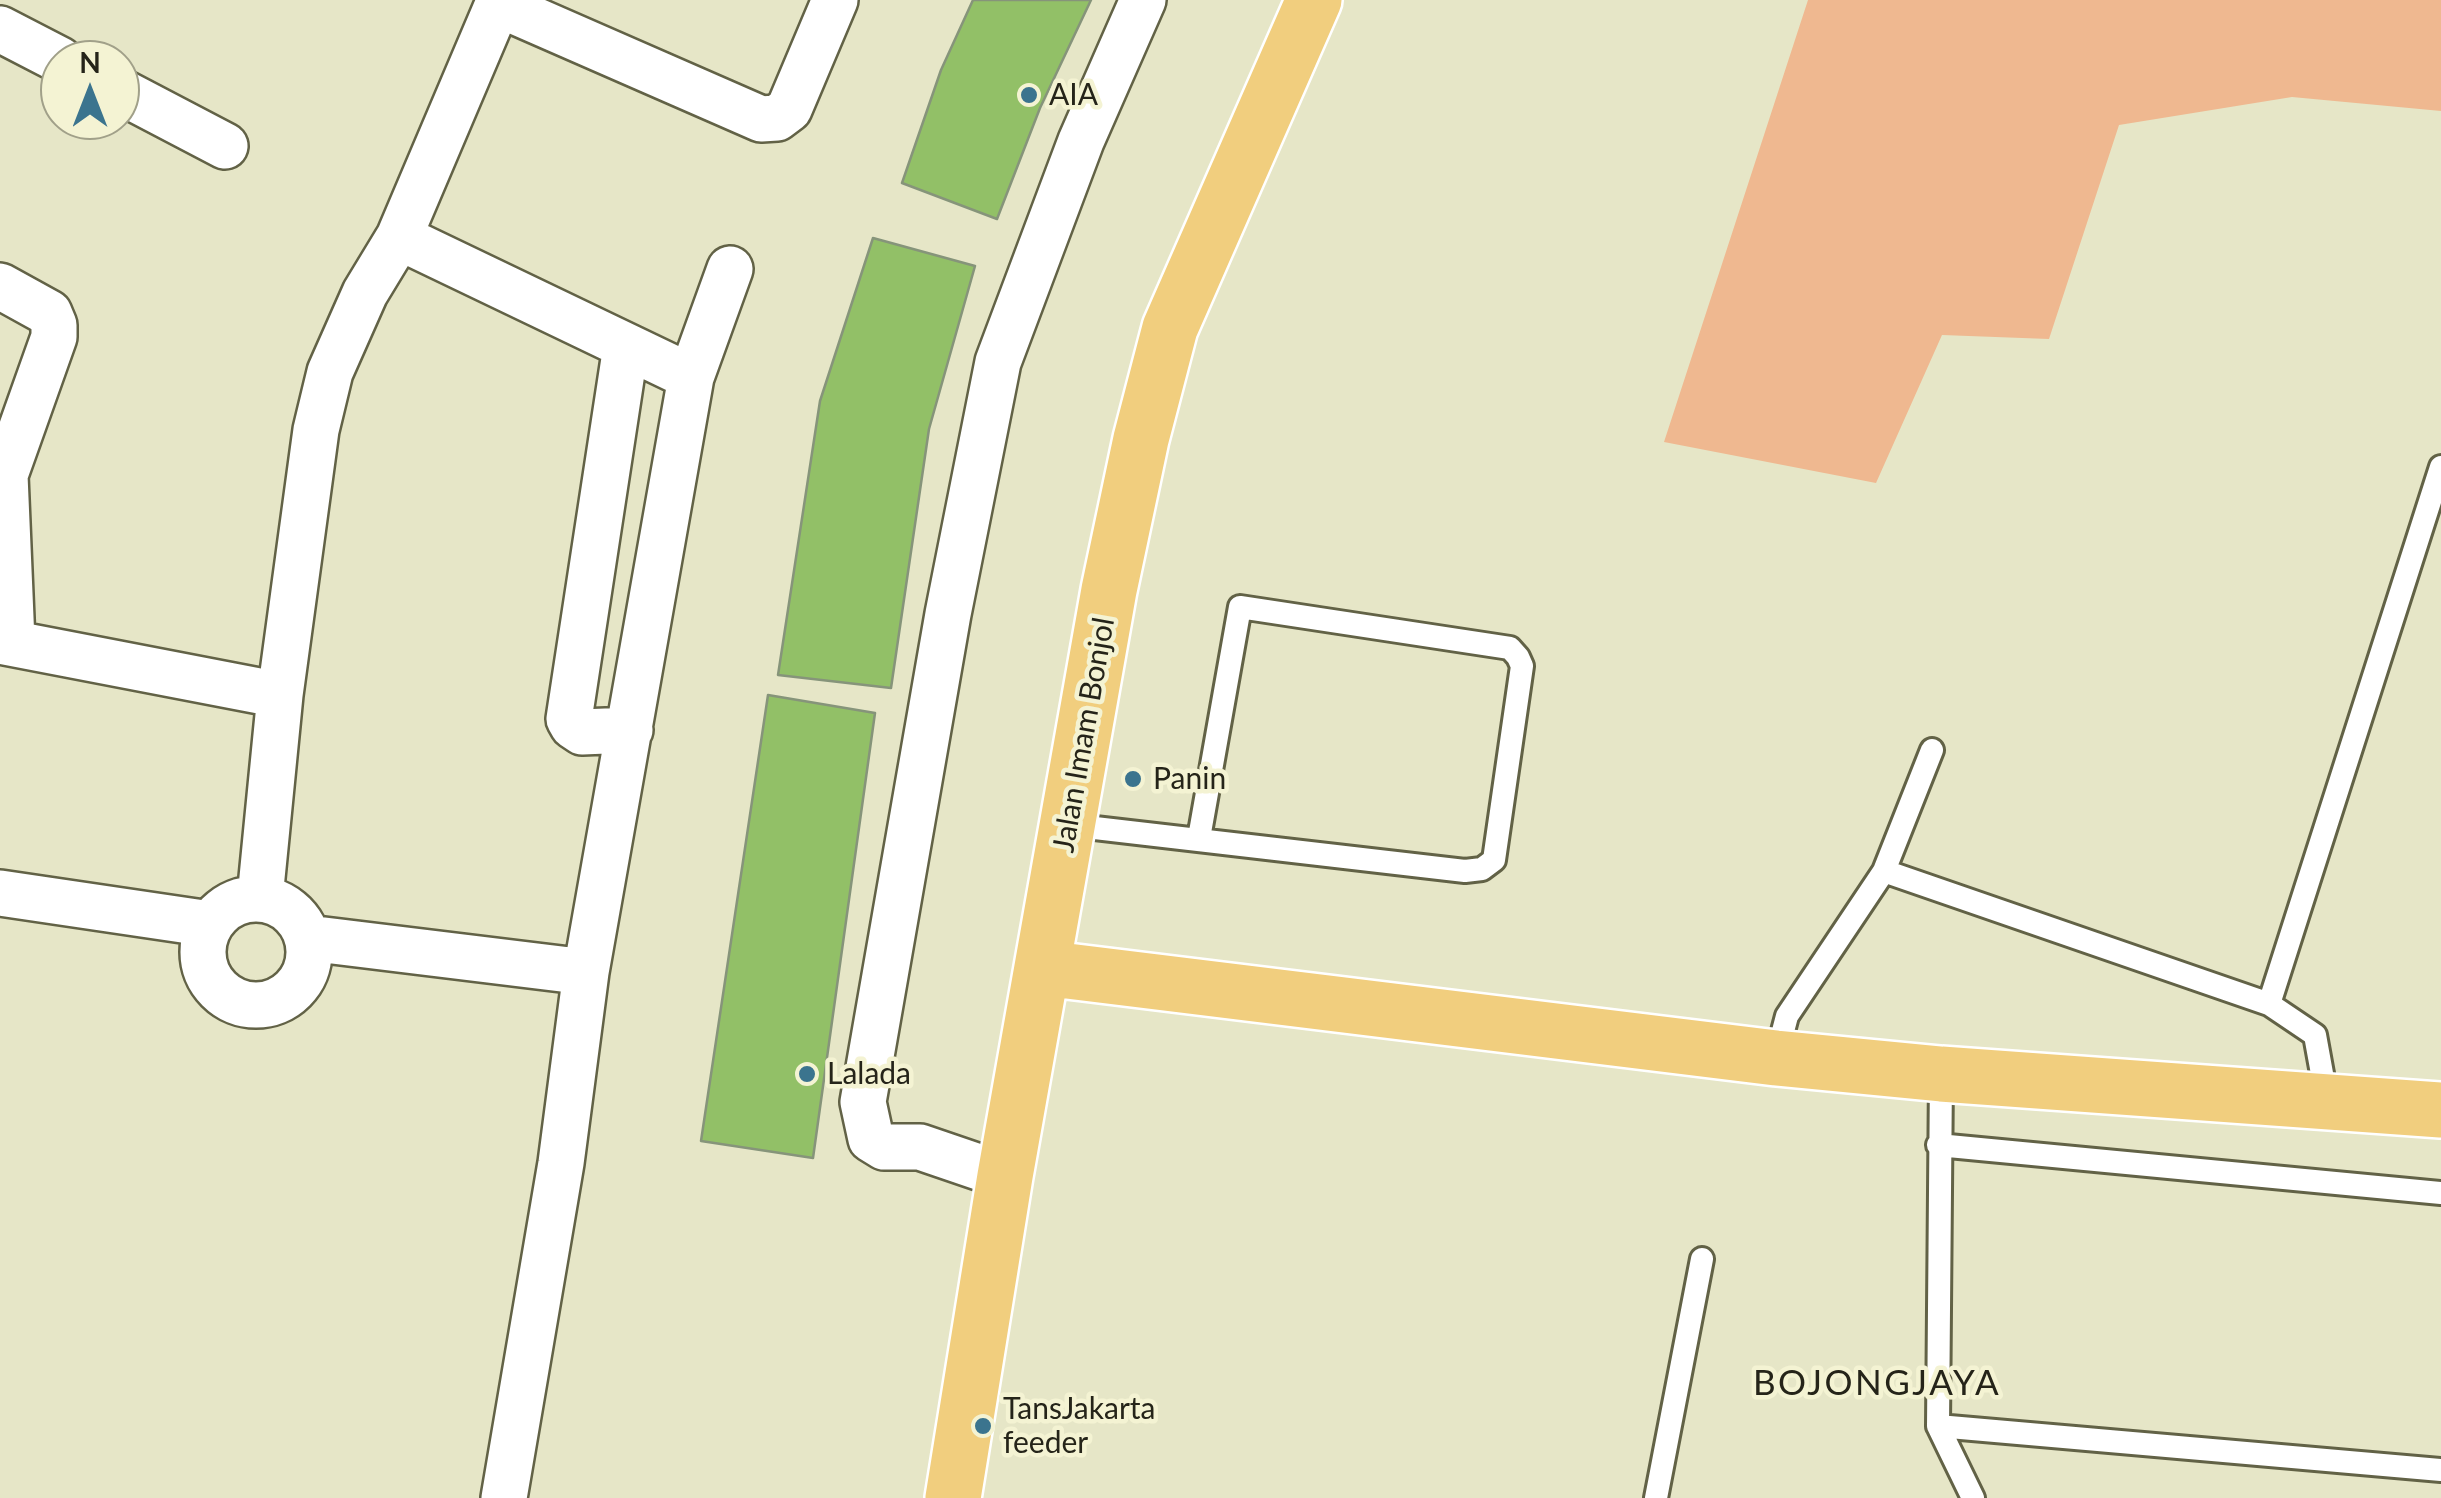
<!DOCTYPE html>
<html>
<head>
<meta charset="utf-8">
<style>
	body { margin:0 }
	#map { position:relative; width:2441px; height:1498px; overflow:hidden; background:#e6e6c7; font-family:Lato,sans-serif }
	canvas { display:block }
	.north { position:absolute; left:40px; top:40px; width:100px; height:100px; box-sizing:border-box; background:#f4f3d3; border:2px solid #a1a089; border-radius:50%; rotate:0deg; font-size:28px; font-weight:700; line-height:40px; text-align:center; color:#252419 }
	.north::after { content:''; display:block; margin:auto; width:35px; height:45px; background:#3b748e; clip-path:polygon(50% 0,100% 100%,50% 72%,0 100%) }
</style>
</head>
<body>
<div id="map">
<canvas width="2441" height="1498"></canvas>
<div class="north">N</div>
</div>
<script>
const ctx = document.querySelector('canvas').getContext('2d');
ctx.lineJoin = 'round';
function fill(path, color) {
  ctx.fillStyle = color;
  ctx.fill(path, 'evenodd');
}
function shape(rows) {
  const path = new Path2D();
  for (const r of rows) {
    if (r.length === 3) {
      path.moveTo(r[0] + r[2], r[1]);
      path.arc(r[0], r[1], r[2], 0, 2 * Math.PI);
      continue;
    }
    path.moveTo(r[0], r[1]);
    for (let i = 2; i < r.length; i += 2) path.lineTo(r[i], r[i + 1]);
  }
  return path;
}
function trace(path, color, width, dash) {
  ctx.strokeStyle = color;
  ctx.lineWidth = width;
  ctx.lineCap = dash ? 'butt' : 'round';
  ctx.setLineDash(dash || []);
  ctx.stroke(path);
}
function label(font, color, halo, rows, align = 'center') {
  ctx.font = font + ' Lato,sans-serif';
  ctx.lineWidth = 9;
  ctx.setLineDash([]);
  ctx.textBaseline = 'middle';
  ctx.strokeStyle = halo;
  ctx.fillStyle = color;
  for (const [text, x, y, turn = 0] of rows) {
    ctx.save();
    ctx.translate(x, y);
    ctx.rotate((+turn || 0) * Math.PI / 180);
    ctx.textAlign = isNaN(turn) ? turn : align;
    if (halo) ctx.strokeText(text, 0, 0);
    ctx.fillText(text, 0, 0);
    ctx.restore();
  }
}
fill(shape([
	[1808,0,2441,0,2441,111,2292,97,2119,125,2049,339,1942,335,1876,483,1664,442]
]), '#efb890');
const building = shape([
	[973,0,1091,0,1040,108,997,219,902,183,941,70,973,0],
	[873,238,975,266,929,429,891,688,778,675,820,401,873,238],
	[768,695,875,713,813,1158,701,1141,768,695]
]);
fill(building, '#92c067');
trace(building, '#86947a', 2.5);
const service = shape([
	[1069,825,1465,871,1482,869,1494,860,1522,666,1518,657,1510,648,1240,607,1199,838],
	[1884,871,1932,750],
	[1776,1058,1787,1016,1884,871,2269,1004],
	[1941,1074,1938,1426,1973,1498],
	[2327,1101,2315,1035,2269,1004,2441,467],
	[1938,1145,2441,1193],
	[1938,1426,2441,1470],
	[1656,1498,1702,1259]
]);
const minor = shape([
	[0,29,60,60],
	[120,91,225,146],
	[399,237,691,377,730,269],
	[0,286,49,313,54,325,54,337,5,475],
	[626,346,569,719,573,726,582,732,630,730],
	[1,445,5,475,12,642],
	[0,641,280,695],
	[0,893,210,924],
	[260,898,280,695,316,430,330,372,365,293,399,237,498,4,761,119,777,118,789,109,835,0],
	[256,952,53],
	[308,938,586,972],
	[1005,1176,920,1147,884,1147,871,1139,863,1102,948,614,998,362,1081,141,1143,0],
	[504,1498,561,1163,586,972,691,377]
]);
const primary = shape([
	[1043,968,1776,1058,1941,1074,2441,1110],
	[953,1498,1005,1176,1109,590,1141,439,1170,328,1314,0]
]);
trace(service, '#626246', 28);
trace(minor, '#626246', 50);
trace(primary, '#fff', 60);
trace(service, '#fff', 22);
trace(minor, '#fff', 45);
trace(primary, '#f1ce7e', 55);
for (const [x, y, r, color] of [
	[1029,95,10,"#3b748e"],
	[1133,779,10,"#3b748e"],
	[807,1074,10,"#3b748e"],
	[983,1426,10,"#3b748e"]
]) {
  const dot = new Path2D();
  dot.arc(x, y, r, 0, 2 * Math.PI);
  ctx.fillStyle = color;
  ctx.fill(dot);
  trace(dot, '#f4f3d3', 4);
}
label('30px', '#252419', '#f4f3d3', [
	["AIA",1049,95],
	["Panin",1153,779],
	["Lalada",827,1074],
	["TansJakarta",1003,1409],
	["feeder",1003,1443]
], 'left');
label('30px', '#252419', '#f4f3d3', [
	["Jalan Imam Bonjol",1084,735,-80]
]);
ctx.letterSpacing = '2.5px';
label('35px', '#252419', '#f4f3d3', [
	["BOJONGJAYA",1877,1384]
]);
ctx.letterSpacing = '0px';
</script>
</body>
</html>
